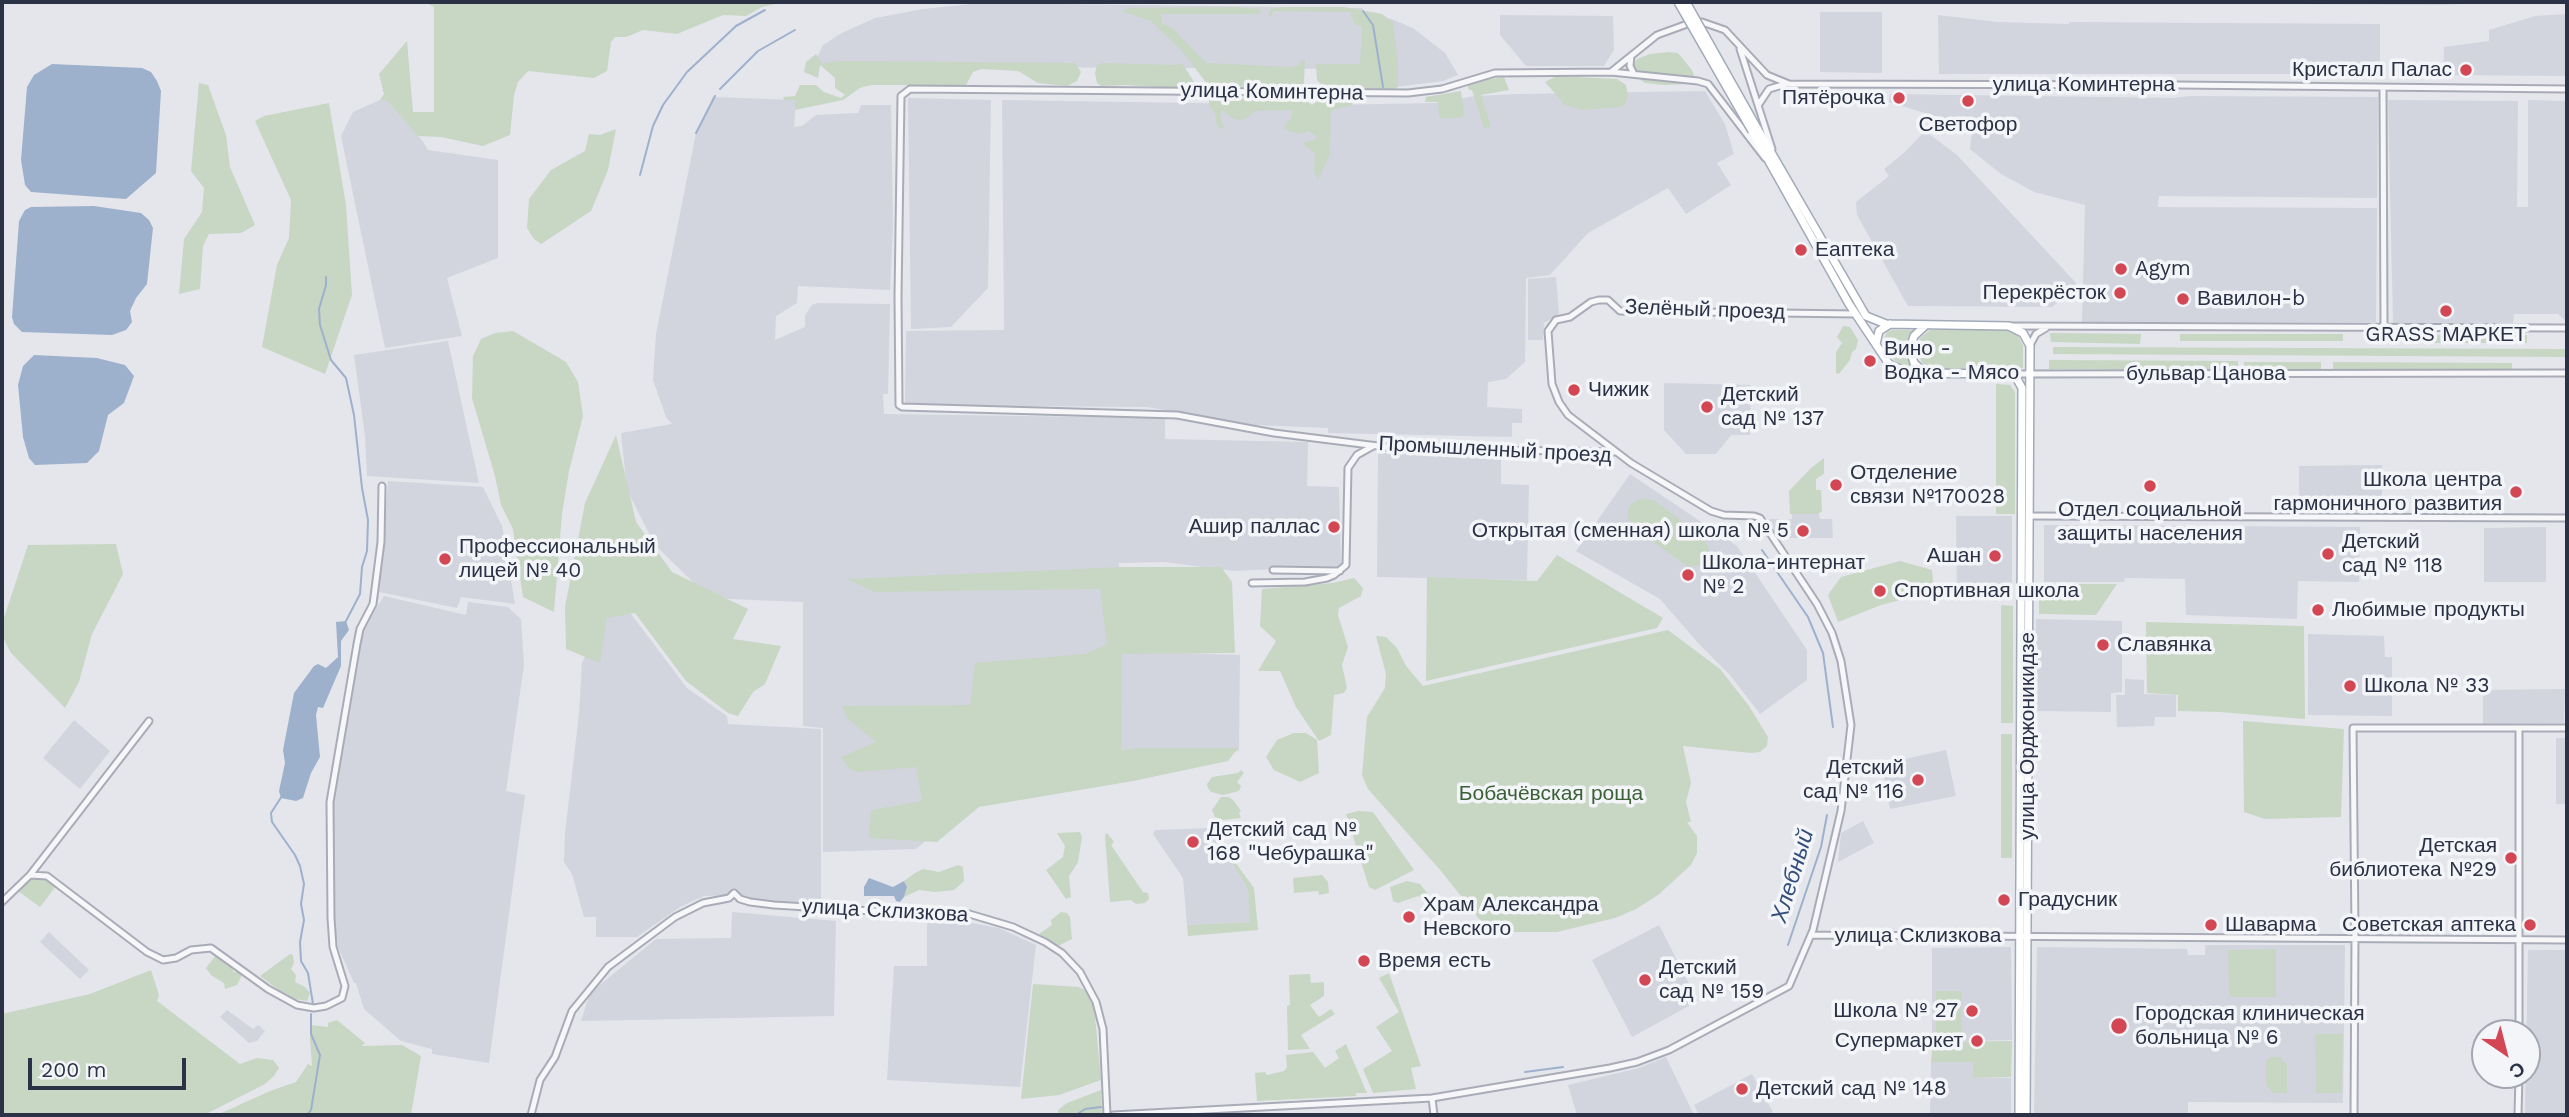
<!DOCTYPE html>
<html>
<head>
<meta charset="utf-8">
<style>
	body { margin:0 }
	#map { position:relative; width:2569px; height:1117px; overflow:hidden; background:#e4e6ec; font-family:"Work Sans",sans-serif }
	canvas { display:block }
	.frame { position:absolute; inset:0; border:4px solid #2b3245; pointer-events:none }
	.north { position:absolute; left:2471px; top:1019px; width:70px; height:70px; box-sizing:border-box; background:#f4f5f9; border:2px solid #a4a7b1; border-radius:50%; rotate:145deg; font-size:19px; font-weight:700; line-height:28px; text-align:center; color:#2b3245 }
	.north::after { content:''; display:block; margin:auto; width:24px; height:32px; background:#d24753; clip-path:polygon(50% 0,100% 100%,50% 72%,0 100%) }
	.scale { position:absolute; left:28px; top:1058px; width:158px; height:32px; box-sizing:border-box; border:4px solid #2b3245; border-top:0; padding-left:9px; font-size:21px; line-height:24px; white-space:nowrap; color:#2b3245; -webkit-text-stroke:5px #f4f5f9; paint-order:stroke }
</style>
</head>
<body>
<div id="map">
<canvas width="2569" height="1117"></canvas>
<div class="frame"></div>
<div class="north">С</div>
<div class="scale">200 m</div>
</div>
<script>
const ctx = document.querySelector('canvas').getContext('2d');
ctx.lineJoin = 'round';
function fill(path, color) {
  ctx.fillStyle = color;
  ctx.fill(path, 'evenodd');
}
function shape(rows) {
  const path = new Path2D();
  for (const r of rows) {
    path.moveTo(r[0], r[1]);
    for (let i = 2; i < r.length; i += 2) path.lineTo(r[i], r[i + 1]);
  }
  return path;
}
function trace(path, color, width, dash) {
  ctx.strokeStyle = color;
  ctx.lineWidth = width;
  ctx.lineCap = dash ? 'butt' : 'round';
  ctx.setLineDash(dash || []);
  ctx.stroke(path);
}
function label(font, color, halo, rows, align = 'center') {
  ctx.font = font + ' "Work Sans",sans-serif';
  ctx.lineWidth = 7;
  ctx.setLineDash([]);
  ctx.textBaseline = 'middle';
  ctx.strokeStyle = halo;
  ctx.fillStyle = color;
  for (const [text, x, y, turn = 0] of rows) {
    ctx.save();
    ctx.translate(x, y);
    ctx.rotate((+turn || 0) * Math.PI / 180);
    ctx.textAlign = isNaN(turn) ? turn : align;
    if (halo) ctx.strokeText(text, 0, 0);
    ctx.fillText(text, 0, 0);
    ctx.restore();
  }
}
fill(shape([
	[2281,2,2512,2,2440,5,2282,4],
	[981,3,1363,8,1363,69,813,66,823,45,840,34,875,18,923,9],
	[1820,12,1882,12,1882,73,1820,72],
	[2567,14,2567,76,2443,75,2444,47,2489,41,2489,30,2535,16],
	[1500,15,1613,16,1614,50,1604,66,1526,66,1500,35],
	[1938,15,1998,22,2069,24,2069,22,2380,24,2380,74,1939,74],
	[1389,18,1413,28,1445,53,1458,75,1443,81,1395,87],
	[1705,91,1725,124,1734,154,1717,163,1731,185,1686,214,1668,188,1588,233,1550,275,1526,278,1525,362,1506,379,1488,382,1487,407,1522,409,1522,423,1512,423,1512,437,1328,433,1328,428,1256,425,1147,407,905,405,906,331,1004,330,1002,100,1324,105,1435,103,1475,96,1519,94],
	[1890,94,2173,98,2190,96,2378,97,2377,198,2159,196,2158,207,2377,208,2376,322,2082,322,2085,205,2034,192,2001,174,1970,149,1973,124,1961,124,1889,102],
	[713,97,796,100,794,127,802,126,816,115,858,113,861,105,891,105,893,228,890,290,798,286,797,303,776,316,775,340,805,327,805,315,812,305,817,303,890,304,888,394,883,394,884,414,1165,418,1165,439,1308,442,1307,486,1339,487,1341,566,1234,571,1164,562,1119,563,1118,651,1240,655,1239,751,1120,755,980,797,916,849,823,852,823,728,803,726,803,602,728,599,699,588,655,545,627,490,621,433,672,424,666,417,653,380,656,334,696,133],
	[908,98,991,100,988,288,951,327,911,329],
	[380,100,387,101,422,140,428,150,498,160,498,258,447,278,462,336,385,348,341,136,353,112],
	[2388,100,2518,101,2517,207,2528,207,2528,100,2567,101,2567,322,2558,314,2514,314,2513,323,2393,323],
	[1925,131,1957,155,2077,284,2052,307,1908,306,1857,215,1856,202,1889,176,1884,169,1905,152],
	[1556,277,1559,314,1544,323,1543,340,1528,340,1528,279],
	[448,341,479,483,367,476,365,436,354,355],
	[1664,383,1751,385,1750,435,1731,435,1716,454,1686,454,1664,430],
	[1378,453,1501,455,1501,484,1529,485,1527,580,1377,577],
	[2382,465,2382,512,2299,511,2299,466],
	[1630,474,1737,546,1807,650,1807,680,1760,714,1730,675,1698,643,1660,599,1576,551],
	[388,481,483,487,502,526,515,604,461,597,457,608,379,592],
	[1792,513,1819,513,1820,519,1832,519,1833,538,1778,538,1769,525,1769,519,1792,519],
	[1956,516,2012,516,2012,600,1957,597],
	[2044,525,2360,527,2359,582,2298,581,2297,619,2186,615,2185,579,2125,578,2124,582,2044,582],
	[2546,527,2546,582,2484,582,2484,528],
	[384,596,466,615,468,602,508,607,521,619,524,665,506,791,525,795,489,1063,432,1054,432,1049,401,1041,364,1009,356,983,354,983,338,947,333,911,332,811,358,651,365,626],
	[606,613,631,614,687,688,727,716,728,724,821,729,821,904,781,904,734,895,704,896,680,907,637,937,596,937,596,917,584,917,572,874,564,862,565,833,579,714,582,663],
	[2036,619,2122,621,2122,692,2111,693,2111,712,2036,711],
	[2308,634,2384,636,2385,657,2392,657,2392,716,2308,715],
	[2125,679,2144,680,2144,694,2176,695,2176,717,2155,717,2154,726,2117,727,2116,695,2125,695],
	[2565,689,2564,723,2483,724,2483,690],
	[74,720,110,751,80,789,43,758],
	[2556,738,2567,738,2567,804,2556,804],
	[1946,750,1956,796,1890,809,1882,764],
	[1863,821,1874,843,1838,862,1841,833],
	[1210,828,1248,889,1251,922,1187,925,1183,878,1153,834,1155,830],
	[732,912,836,921,834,1016,581,1021,590,993,656,939,731,938],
	[927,919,950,919,999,928,1036,945,1020,1087,887,1080,894,966,927,966],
	[1659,925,1698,1001,1632,1037,1592,960],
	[49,932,89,970,80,979,40,942],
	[2205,945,2345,945,2343,1103,2188,1102,2188,1115,2034,1115,2037,947,2187,949,2188,955,2205,955],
	[2011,947,2012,1040,1932,1042,1932,948],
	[2528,950,2567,950,2567,1115,2525,1115],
	[227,1010,253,1029,258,1025,265,1031,257,1041,249,1043,220,1017],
	[1666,1057,1694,1115,1577,1115,1568,1085,1639,1068],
	[1931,1062,1973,1062,1973,1078,2011,1078,2011,1115,1930,1115],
	[1752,1074,1773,1112,1767,1115,1699,1115,1694,1105]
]), '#d2d5de');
fill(shape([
	[425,2,784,2,762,7,746,16,723,15,677,34,643,30,626,37,615,37,611,42,607,71,594,78,528,71,518,82,514,95,510,135,483,146,441,137,418,136,387,101,380,100,384,94,379,74,407,41,413,112,434,112,434,7],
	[1236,7,1261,9,1261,11,1258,14,1161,14,1161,23,1172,28,1206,63,1290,67,1300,65,1301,61,1305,60,1304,83,1300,87,1296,89,1208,85,1182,51,1151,21,1121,11,1130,8],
	[1284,7,1344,7,1382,14,1393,22,1398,61,1398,87,1394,89,1345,88,1321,84,1317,80,1316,64,1360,64,1362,26,1355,25,1350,12,1274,11,1270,17,1268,15,1270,9],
	[1669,52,1678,53,1692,70,1694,75,1688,84,1665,85,1645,83,1641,80,1632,66,1637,59,1650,54],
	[816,54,822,63,845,61,1075,63,1081,72,1077,81,1067,86,1038,83,1018,71,981,69,973,72,966,85,871,85,860,88,843,100,795,110,795,100,784,100,783,97,795,96,800,85,816,85,824,92,841,98,845,95,835,88,835,78,820,65,818,78,804,72,806,62],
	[1102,63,1177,65,1182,63,1194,82,1189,87,1176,88,1126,85,1101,86,1097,83,1095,73,1097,65],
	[1557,76,1617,79,1626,85,1628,96,1625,104,1620,107,1584,110,1565,105,1545,82],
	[1504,77,1509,90,1481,95,1491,127,1484,128,1472,90,1469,90,1467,85,1474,81],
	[199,83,208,85,226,135,230,167,255,225,241,233,209,234,203,246,200,289,179,294,184,239,202,212,204,188,191,171],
	[1461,91,1464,114,1462,117,1442,119,1439,116,1438,102,1425,102,1426,97],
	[1216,96,1236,99,1272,97,1304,99,1312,105,1325,96,1350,98,1353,105,1331,110,1330,154,1318,180,1314,171,1315,154,1303,144,1307,141,1316,140,1315,135,1308,131,1298,134,1284,129,1286,124,1292,117,1292,110,1255,111,1247,118,1241,120,1234,119,1222,110,1220,115,1224,128,1221,129,1217,126,1215,114,1209,105,1209,100],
	[329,103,346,205,352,295,325,374,262,347,277,265,289,238,291,200,255,121,264,116],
	[616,129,608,170,591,211,541,244,534,239,527,228,529,199,551,170,585,151,589,134,600,135],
	[1843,326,1850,327,1858,340,1856,349,1852,352,1850,360,1839,374,1836,373,1836,352,1842,343,1837,337],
	[1892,330,1915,330,1907,348,1914,369,1902,367,1887,353,1882,342,1887,332],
	[1930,330,2011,330,2019,337,2023,346,2023,368,1930,370,1923,364,1917,353,1920,338],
	[513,331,566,362,578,382,583,416,569,471,562,514,554,612,523,597,513,529,501,505,495,476,472,398,473,356,481,339,495,333],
	[2050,333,2141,334,2140,344,2051,342],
	[2180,334,2343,334,2343,341,2180,341],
	[2405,335,2527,335,2527,343,2405,343],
	[2053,347,2567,349,2567,357,2053,354],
	[2049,360,2238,361,2238,370,2049,369],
	[2244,362,2321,362,2321,370,2244,369],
	[2333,362,2512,363,2512,370,2333,370],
	[1996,384,2010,385,2015,392,2015,514,1996,514],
	[616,435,636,522,672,572,748,609,733,639,781,646,765,684,753,692,738,716,728,713,686,681,635,613,607,618,600,663,566,649,565,607,585,503],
	[1824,458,1824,474,1816,479,1816,490,1821,490,1822,512,1816,514,1790,514,1789,491,1811,468],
	[1642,498,1655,501,1702,536,1709,548,1706,561,1700,565,1688,567,1634,528,1627,517,1628,510,1631,504],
	[116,544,123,574,92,634,79,682,65,708,11,653,2,636,2,624,28,545],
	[1557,555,1663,618,1657,628,1426,681,1427,577,1537,581],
	[1900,561,1932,570,1934,591,1881,605,1838,622,1828,595,1841,577],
	[1123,567,1221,567,1232,582,1235,653,1122,654,1121,751,1136,748,1238,748,1228,761,1133,781,979,807,937,842,869,838,871,810,922,801,916,767,858,772,850,769,841,757,876,742,847,718,842,706,970,705,975,663,1085,654,1107,644,1100,589,875,592,847,579],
	[1354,578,1363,588,1361,596,1339,608,1338,615,1348,647,1342,665,1347,688,1344,693,1334,695,1331,735,1319,741,1296,707,1280,671,1258,671,1276,641,1260,626,1262,589,1333,583],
	[2039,584,2117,584,2096,615,2039,614],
	[2001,605,2013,606,2013,723,2001,723],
	[2146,622,2304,626,2305,719,2220,712,2178,711,2178,695,2147,693],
	[1668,630,1720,669,1749,706,1763,729,1768,737,1767,746,1760,752,1751,753,1683,746,1691,783,1686,802,1691,822,1687,822,1697,836,1697,853,1691,865,1658,895,1636,909,1615,918,1557,932,1506,932,1484,925,1441,871,1368,789,1362,775,1367,717,1385,688,1386,674,1376,636,1386,637,1397,648,1406,666,1423,686],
	[2243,721,2344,729,2341,817,2265,819,2244,812],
	[1294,733,1306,733,1317,740,1319,773,1300,782,1274,770,1266,757,1277,740],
	[2001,734,2012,734,2012,858,2001,858],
	[1241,770,1244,773,1237,782,1241,786,1239,791,1223,795,1211,792,1208,788,1207,784,1212,777,1238,773],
	[1221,797,1229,797,1234,801,1241,811,1239,813,1241,818,1222,820,1215,817,1212,810],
	[1358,811,1373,812,1414,870,1375,890,1369,887,1346,814],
	[1210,828,1254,888,1258,930,1188,936,1187,925,1250,922,1248,889],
	[1080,832,1082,837,1078,862,1069,876,1071,897,1066,899,1046,870,1063,857,1065,846,1057,833],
	[1107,833,1114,842,1111,845,1143,892,1148,893,1149,899,1145,903,1136,904,1131,900,1110,902,1105,835],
	[958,865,963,867,964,881,954,890,935,892,919,890,904,897,907,887,904,881,915,873,923,869,939,872],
	[1322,875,1328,882,1329,893,1319,895,1318,891,1294,893,1293,878],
	[38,877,50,881,56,886,40,907,18,891,28,881],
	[1407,881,1420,884,1431,898,1430,901,1425,902,1418,896,1398,903,1393,901,1390,887],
	[1061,912,1067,913,1070,917,1072,939,1058,946,1039,934,1052,925,1051,920],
	[2276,949,2276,997,2232,997,2229,993,2228,950],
	[290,954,293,955,294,963,291,969,296,975,295,982,305,987,310,993,307,1001,295,999,279,990,260,976],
	[216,955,230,965,234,972,240,972,242,975,237,985,225,989,224,983,211,975,206,968],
	[151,970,159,995,157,1001,240,1064,257,1058,273,1060,279,1068,274,1076,265,1084,204,1115,2,1115,2,1014,90,994],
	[1389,973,1421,1066,1411,1068,1416,1089,1373,1093,1363,1069,1392,1051,1376,1027,1399,1012,1379,978],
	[1310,974,1311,983,1324,982,1324,996,1310,1005,1319,1017,1331,1009,1335,1014,1301,1035,1310,1049,1288,1050,1287,1006,1290,1005,1289,975],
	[1033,984,1078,987,1085,990,1094,1006,1101,1080,1059,1095,1021,1099],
	[1936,991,1961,991,1962,1038,1936,1038],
	[337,1020,365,1043,362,1046,402,1045,421,1056,411,1115,217,1115,270,1091,296,1082,308,1064,312,1066,310,1039,311,1025,328,1027,328,1023],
	[2315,1034,2343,1034,2342,1093,2316,1093],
	[2012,1041,2011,1077,1973,1078,1973,1062,1931,1062,1933,1042],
	[1346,1044,1367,1093,1356,1093,1356,1096,1257,1101,1255,1073,1265,1072,1267,1075,1284,1071,1287,1067,1286,1055,1313,1052,1325,1068,1339,1058,1335,1051],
	[2270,1057,2282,1057,2282,1061,2287,1064,2287,1093,2273,1093,2266,1085,2266,1062],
	[1101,1090,1102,1115,1059,1115,1058,1110,1067,1103]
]), '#c8d6c4');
fill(shape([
	[52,64,142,68,151,72,157,81,161,91,156,173,126,199,31,192,25,185,21,160,27,87,34,75],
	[94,206,141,213,149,220,153,228,147,284,136,298,130,311,132,322,126,330,112,335,22,332,14,324,12,317,19,221,25,210,31,207],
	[34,355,97,358,125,365,134,376,124,403,108,415,99,451,87,463,35,465,29,458,23,437,18,385,23,366],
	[346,621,349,630,341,641,341,666,323,708,318,707,316,715,320,757,311,773,303,798,296,801,281,798,279,791,285,763,283,750,294,693,314,666,318,664,326,668,338,657,336,622],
	[869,878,893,887,904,881,907,887,904,897,900,902,896,901,894,896,864,896,864,887]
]), '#9eb1cc');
trace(shape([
	[1363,11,1373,25,1383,87],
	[720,89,758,51,795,30],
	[696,133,715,96],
	[640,175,653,126,663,105,687,72,736,26,765,10],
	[326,277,326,285,319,309,320,325,331,360,346,378,354,415,362,488,368,520,367,551,362,567,360,594,346,621],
	[1762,550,1808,617,1823,653,1833,727],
	[282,796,271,813,272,822,295,855,300,866,304,884,301,904,304,920,300,942,301,961,308,973,313,1004],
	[1788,945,1821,847,1827,815],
	[1525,1072,1563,1067],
	[307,1115,311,1110,320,1055,311,1034,311,1014],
	[1076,1115,1085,1109,1101,1107]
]), '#9eb1cc', 2);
const minor = shape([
	[1740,49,1772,149],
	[1631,56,1630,66,1634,74],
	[1611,72,1657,35,1690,23,1702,22,1725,30,1767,75,1789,84,2178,85,2567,89],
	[2383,88,2384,328],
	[1759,104,1769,89,1786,84],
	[2012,326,2567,328],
	[2030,345,2036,334,2046,328],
	[2010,374,2567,373],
	[1615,452,1394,448,1274,433,1177,415,902,407,899,405,898,297,901,96,910,89,1408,93,1442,89,1495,73,1611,72,1698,81,1708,84,1765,158],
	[2029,516,2567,518],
	[1273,570,1340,571],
	[1252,583,1305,582,1327,578,1334,575,1346,565,1348,468,1357,455,1373,446],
	[30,875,47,876,147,952,163,960,176,958,191,950,211,948,268,989,297,1005,314,1008,326,1006,342,998,345,986,333,947,331,918,330,802,357,644,360,629,373,604,381,542,382,486],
	[2,902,30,875,149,721],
	[1811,935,2567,940],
	[2519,1033,2519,728],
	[1432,1098,1434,1115],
	[531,1115,540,1080,555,1057,572,1011,608,967,675,917,703,903,729,898,734,893,740,899,750,902,774,905,889,912,966,913,1013,927,1045,942,1062,953,1080,972,1096,1002,1103,1029,1107,1115],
	[1113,1115,1432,1098,1610,1068,1637,1062,1669,1050,1789,986,1813,930,1841,811,1851,725,1841,661,1832,633,1817,604,1760,518,1754,516,1724,515,1711,511,1631,463,1568,415,1559,402,1552,384,1548,331,1556,320,1570,317,1591,302,1599,300,1608,300,1620,311,1856,314],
	[2354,1115,2355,933,2353,728,2567,728],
	[2518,1115,2519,1075]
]);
const major = shape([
	[1757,128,1866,316,1886,324,2009,326,2023,333,2030,346,2026,1115],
	[1752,131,1849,304,1889,364,1908,373,2009,374,2017,379,2022,388,2019,1115],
	[1876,344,1879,331,1890,324],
	[1926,374,1914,363,1910,350,1914,336,1926,325]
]);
trace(minor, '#a9acb7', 9);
trace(major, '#a2aab8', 10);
trace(minor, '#f7f7fa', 5);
trace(major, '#fff', 7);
const majorBridge = shape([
	[1678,2,1752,131],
	[1686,2,1757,128]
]);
trace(majorBridge, '#a2aab8', 10, []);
trace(majorBridge, '#fff', 7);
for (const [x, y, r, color] of [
	[2466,70,7,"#d24753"],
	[1899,98,7,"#d24753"],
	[1968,101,7,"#d24753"],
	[1801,250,7,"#d24753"],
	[2121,269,7,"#d24753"],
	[2120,293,7,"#d24753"],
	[2183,299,7,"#d24753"],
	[2446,311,7,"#d24753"],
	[1870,361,7,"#d24753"],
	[1574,390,7,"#d24753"],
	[1707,407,7,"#d24753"],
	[1836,485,7,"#d24753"],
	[2150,486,7,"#d24753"],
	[2516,492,7,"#d24753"],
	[1334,527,7,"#d24753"],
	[1803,531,7,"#d24753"],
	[2328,554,7,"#d24753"],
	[1995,556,7,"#d24753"],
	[445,559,7,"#d24753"],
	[1688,575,7,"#d24753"],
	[1880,591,7,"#d24753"],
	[2318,610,7,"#d24753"],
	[2103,645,7,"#d24753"],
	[2350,686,7,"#d24753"],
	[1918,780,7,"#d24753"],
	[1193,842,7,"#d24753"],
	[2511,858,7,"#d24753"],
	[2004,900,7,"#d24753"],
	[1409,917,7,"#d24753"],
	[2211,925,7,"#d24753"],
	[2530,925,7,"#d24753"],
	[1364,961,7,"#d24753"],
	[1645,980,7,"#d24753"],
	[1972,1011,7,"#d24753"],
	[2119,1026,9,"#d24753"],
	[1977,1041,7,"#d24753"],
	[1742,1089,7,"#d24753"]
]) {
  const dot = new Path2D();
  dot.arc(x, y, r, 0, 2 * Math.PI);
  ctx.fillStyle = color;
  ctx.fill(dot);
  trace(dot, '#f4f5f9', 2.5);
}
label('21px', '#2b3245', '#f4f5f9', [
	["Кристалл Палас",2452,70,"right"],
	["Пятёрочка",1885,98,"right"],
	["Светофор",1968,125,"center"],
	["Еаптека",1815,250],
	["Agym",2135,269],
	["Перекрёсток",2106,293,"right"],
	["Вавилон-b",2197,299],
	["GRASS МАРКЕТ",2446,335,"center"],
	["Вино -",1884,349],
	["Водка - Мясо",1884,373],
	["Чижик",1588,390],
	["Детский",1721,395],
	["сад № 137",1721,419],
	["Отделение",1850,473],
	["связи №170028",1850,497],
	["Школа центра",2502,480,"right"],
	["гармоничного развития",2502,504,"right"],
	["Отдел социальной",2150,510,"center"],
	["защиты населения",2150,534,"center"],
	["Ашир паллас",1320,527,"right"],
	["Открытая (сменная) школа № 5",1789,531,"right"],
	["Детский",2342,542],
	["сад № 118",2342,566],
	["Профессиональный",459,547],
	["лицей № 40",459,571],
	["Ашан",1981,556,"right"],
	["Школа-интернат",1702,563],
	["№ 2",1702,587],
	["Спортивная школа",1894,591],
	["Любимые продукты",2332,610],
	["Славянка",2117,645],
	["Школа № 33",2364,686],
	["Детский",1904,768,"right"],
	["сад № 116",1904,792,"right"],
	["Детский сад №",1207,830],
	["168 \"Чебурашка\"",1207,854],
	["Детская",2497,846,"right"],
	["библиотека №29",2497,870,"right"],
	["Градусник",2018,900],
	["Храм Александра",1423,905],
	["Невского",1423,929],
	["Шаварма",2225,925],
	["Советская аптека",2516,925,"right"],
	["Время есть",1378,961],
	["Детский",1659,968],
	["сад № 159",1659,992],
	["Школа № 27",1958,1011,"right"],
	["Городская клиническая",2135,1014],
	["больница № 6",2135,1038],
	["Супермаркет",1963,1041,"right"],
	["Детский сад № 148",1756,1089]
], 'left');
label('21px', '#2b3245', '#f4f5f9', [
	["улица Коминтерна",2084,85],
	["улица Коминтерна",1272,92,1],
	["Зелёный проезд",1705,310,2],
	["бульвар Цанова",2206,374],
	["Промышленный проезд",1495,450,3],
	["улица Орджоникидзе",2028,736,-90],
	["улица Склизкова",885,911,3],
	["улица Склизкова",1918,936]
]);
label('21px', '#3c6137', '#f4f5f9', [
	["Бобачёвская роща",1551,794]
]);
label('italic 23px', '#334e7a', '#f4f5f9', [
	["Хлебный",1793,876,-73]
]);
</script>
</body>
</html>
